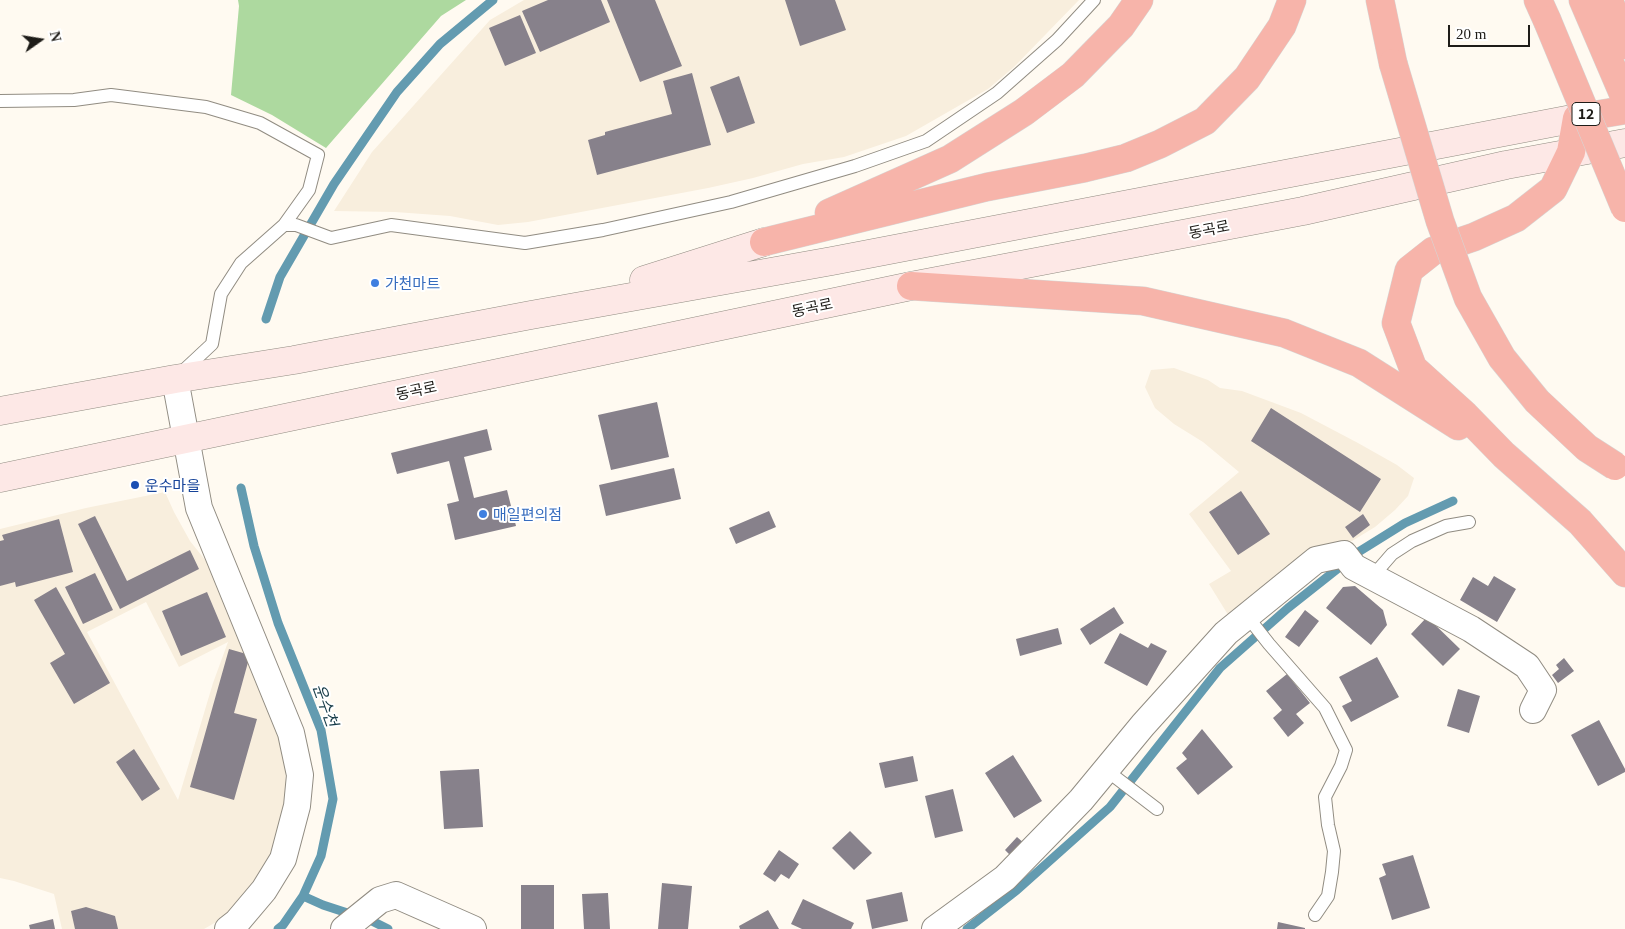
<!DOCTYPE html>
<html>
<head>
<meta charset="utf-8">
<style>
	body { margin:0 }
	#map { position:relative; width:1625px; height:929px; overflow:hidden; background:#fffaf1; font-family:Georgia,serif }
	canvas { display:block }
	.north { position:absolute; left:15px; top:15px; width:50px; height:50px; -webkit-text-stroke:4px #fff; paint-order:stroke; rotate:77deg; font-size:14px; font-weight:700; line-height:20px; text-align:center; color:#1e1c18 }
	.north::after { content:''; display:block; margin:auto; width:18px; height:22px; background:#1e1c18; clip-path:polygon(50% 0,100% 100%,50% 72%,0 100%) }
	.scale { position:absolute; left:1448px; top:25px; width:82px; height:22px; box-sizing:border-box; border:2px solid #1e1c18; border-top:0; padding-left:6px; font-size:15px; line-height:18px; white-space:nowrap; color:#1e1c18; -webkit-text-stroke:4px #fff; paint-order:stroke }
</style>
</head>
<body>
<div id="map">
<canvas width="1625" height="929"></canvas>
<div class="north">N</div>
<div class="scale">20 m</div>
</div>
<script>
const ctx = document.querySelector('canvas').getContext('2d');
ctx.lineJoin = 'round';
function fill(path, color) {
  ctx.fillStyle = color;
  ctx.fill(path, 'evenodd');
}
function shape(rows) {
  const path = new Path2D();
  for (const r of rows) {
    path.moveTo(r[0], r[1]);
    for (let i = 2; i < r.length; i += 2) path.lineTo(r[i], r[i + 1]);
  }
  return path;
}
function trace(path, color, width, dash) {
  ctx.strokeStyle = color;
  ctx.lineWidth = width;
  ctx.lineCap = dash ? 'butt' : 'round';
  ctx.setLineDash(dash || []);
  ctx.stroke(path);
}
function label(font, color, halo, rows, align = 'center') {
  ctx.font = font + ' Georgia,"Noto Sans KR",serif';
  ctx.lineWidth = 4;
  ctx.setLineDash([]);
  ctx.textBaseline = 'middle';
  ctx.strokeStyle = halo;
  ctx.fillStyle = color;
  for (const [text, x, y, turn = 0] of rows) {
    ctx.save();
    ctx.translate(x, y);
    ctx.rotate((+turn || 0) * Math.PI / 180);
    ctx.textAlign = isNaN(turn) ? turn : align;
    if (halo) ctx.strokeText(text, 0, 0);
    ctx.fillText(text, 0, 0);
    ctx.restore();
  }
}
fill(shape([
	[524,0,1079,0,1014,67,988,89,906,136,844,157,803,164,753,178,708,188,528,222,498,225,450,216,395,212,334,211,372,152,490,20],
	[1174,368,1208,380,1220,388,1242,391,1301,413,1358,443,1397,465,1414,478,1408,496,1395,510,1375,527,1352,541,1328,549,1230,618,1209,584,1231,571,1189,514,1239,472,1203,442,1174,424,1155,408,1145,387,1151,370],
	[165,492,174,512,190,541,210,566,244,634,285,756,286,793,273,858,230,914,204,929,62,929,54,894,14,881,0,878,0,529,86,508],
	[146,602,179,667,228,642,213,683,178,800,87,632]
]), '#f8eedd');
fill(shape([
	[238,0,466,0,441,16,326,148,272,115,231,95,239,6]
]), '#add99f');
trace(shape([
	[266,319,280,277,334,184,397,92,440,44,493,0],
	[241,488,254,546,278,623,321,730,333,799,321,856,303,896,283,925,278,929],
	[303,896,323,905,372,921,388,929],
	[967,929,1017,890,1110,807,1220,668,1288,608,1360,551,1405,523,1453,501]
]), '#639bb0', 9);
fill(shape([
	[548,0,601,0,610,22,540,52,522,11],
	[607,0,655,0,682,66,640,82],
	[785,0,835,0,846,30,800,46],
	[520,15,536,53,505,66,489,28],
	[692,73,711,145,597,175,588,140,605,135,605,132,672,114,663,81],
	[739,76,755,123,727,133,710,87],
	[657,402,669,457,611,470,598,415],
	[1271,408,1381,479,1360,512,1251,441],
	[487,429,492,450,464,457,474,498,507,490,516,526,455,540,447,504,459,501,449,461,397,474,391,453],
	[674,468,681,499,606,516,599,485],
	[1241,491,1270,534,1238,555,1209,512],
	[769,511,776,527,736,544,729,528],
	[1363,514,1370,525,1353,538,1345,527],
	[95,516,127,581,190,550,199,569,120,609,78,524],
	[59,519,73,572,16,587,15,582,0,586,0,541,4,540,2,535],
	[95,573,113,610,83,624,65,587],
	[1494,576,1516,589,1497,622,1460,600,1473,577,1488,586],
	[1355,586,1383,610,1387,625,1371,645,1326,608,1343,587],
	[56,587,110,683,74,704,50,663,65,654,34,600],
	[207,592,226,637,181,656,162,611],
	[1114,607,1124,623,1090,645,1080,629],
	[1305,610,1319,621,1299,647,1285,637],
	[1427,617,1460,649,1443,666,1411,634],
	[1058,628,1062,644,1020,656,1016,639],
	[1120,633,1148,648,1151,643,1167,651,1147,686,1104,663],
	[229,649,250,655,234,713,257,719,234,800,190,787],
	[1377,657,1399,697,1351,722,1342,706,1352,701,1339,677],
	[1564,658,1574,671,1558,683,1552,675,1559,669,1556,665],
	[1287,674,1310,703,1296,714,1304,723,1288,737,1273,718,1282,710,1266,691],
	[1458,689,1480,696,1469,733,1447,726],
	[1599,720,1625,769,1625,772,1598,786,1571,735],
	[1202,729,1233,767,1198,795,1176,768,1187,759,1182,753],
	[134,749,160,789,142,801,116,762],
	[1013,755,1042,801,1014,818,985,773],
	[913,756,918,781,885,788,879,763],
	[479,769,483,827,444,829,440,771],
	[953,789,963,831,935,838,925,796],
	[850,831,872,853,854,870,832,848],
	[1017,837,1025,844,1012,857,1005,850],
	[779,850,799,864,789,879,781,874,775,882,763,874],
	[1413,855,1430,908,1392,920,1379,878,1386,875,1382,864],
	[662,883,692,886,688,929,658,929],
	[521,885,554,885,554,929,521,929],
	[902,892,908,921,872,929,866,900],
	[608,893,610,929,584,929,582,894],
	[803,899,854,923,851,929,802,929,791,924],
	[86,907,115,916,118,929,75,929,71,911],
	[768,910,779,929,740,929,739,926],
	[53,919,55,929,30,929,29,925],
	[1278,922,1305,928,1305,929,1277,929]
]), '#87818b');
const lane = shape([
	[0,101,74,100,111,95,206,107,260,123,318,155,309,190,284,225],
	[182,372,212,344,221,294,241,263,284,225,296,225,331,238,391,225,525,243,603,230,731,202,855,166,926,141,997,93,1057,40,1094,0],
	[1372,577,1392,554,1412,541,1446,526,1469,522],
	[1247,616,1269,644,1325,708,1346,750,1341,766,1325,797,1328,825,1334,851,1332,872,1328,896,1315,915],
	[1106,770,1157,809]
]);
const street = shape([
	[175,379,199,508,291,733,300,775,297,806,283,859,264,890,237,922,228,929],
	[344,929,380,900,396,895,473,929],
	[935,929,1005,878,1081,800,1143,725,1226,633,1316,560,1344,554,1354,567,1471,629,1527,666,1543,690,1533,710]
]);
const secondary = shape([
	[644,280,764,242],
	[0,411,175,379,294,360,531,315,832,261,1577,118],
	[0,478,911,286,1303,211,1506,165,1625,143]
]);
const highway = shape([
	[1380,0,1393,63],
	[1538,0,1547,20],
	[1583,0,1625,98],
	[1609,0,1625,45],
	[1625,110,1577,118,1571,152,1553,189,1516,218,1474,237,1433,251,1409,270,1396,323,1413,368,1465,415,1504,455,1580,522,1625,573],
	[829,213,950,159,1024,112,1073,75,1121,26,1139,0],
	[764,242,987,187,1085,168,1126,158,1160,144,1205,121,1247,78,1282,26,1292,0],
	[911,286,1143,301,1284,333,1359,363,1458,426]
]);
trace(lane, '#918c82', 14);
trace(street, '#918c82', 28);
trace(secondary, '#918c82', 29);
trace(highway, '#d6d6d5', 29);
trace(lane, '#fff', 12);
trace(street, '#fff', 26);
trace(secondary, '#fde8e6', 28);
trace(highway, '#f7b4aa', 28);
const highwayBridge = shape([
	[1547,20,1625,208],
	[1393,63,1440,221,1468,298,1502,358,1537,401,1587,448,1615,466]
]);
trace(highwayBridge, '#d6d6d5', 29, []);
trace(highwayBridge, '#f7b4aa', 28);
for (const [x, y, r, color] of [
	[375,283,5,"#3f7fe0"],
	[135,485,5,"#1a4fb4"],
	[483,514,5,"#3f7fe0"]
]) {
  const dot = new Path2D();
  dot.arc(x, y, r, 0, 2 * Math.PI);
  ctx.fillStyle = color;
  ctx.fill(dot);
  trace(dot, '#fff', 2);
}
for (const [x, y, w] of [
	[1586,114,28]
]) {
  const box = new Path2D();
  box.roundRect(x - w / 2, y - 11.5, w, 23, 4);
  ctx.fillStyle = '#fff';
  ctx.fill(box);
  trace(box, '#1e1c18', 1);
}
label('bold 14px', '#1e1c18', null, [
	["12",1586,114]
]);
label('15px', '#1e1c18', '#fff', [
	["동곡로",1209,229,-11],
	["동곡로",812,307,-12],
	["동곡로",416,390,-12]
]);
label('15px', '#366cbe', '#fff', [
	["가천마트",385,283],
	["매일편의점",493,514]
], 'left');
label('15px', '#164399', '#fff', [
	["운수마을",145,485]
], 'left');
label('italic 16px', '#163b48', '#fff', [
	["운수천",326,705,70]
]);
</script>
</body>
</html>
